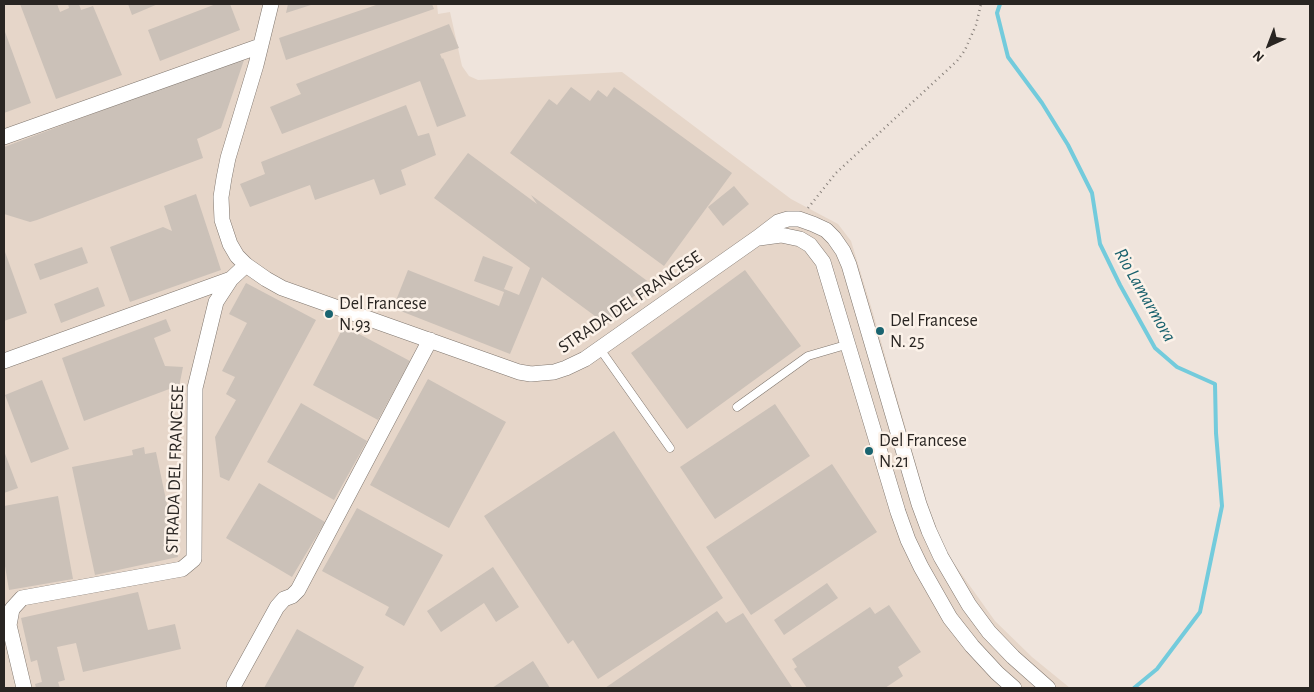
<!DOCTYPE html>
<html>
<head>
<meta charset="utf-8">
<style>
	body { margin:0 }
	#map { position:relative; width:1314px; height:692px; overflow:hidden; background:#efe4dc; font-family:"Alegreya Sans",sans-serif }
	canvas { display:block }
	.frame { position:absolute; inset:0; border:5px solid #292522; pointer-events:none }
	.north { position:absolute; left:1244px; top:20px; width:50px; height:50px; -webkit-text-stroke:4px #fcf2e9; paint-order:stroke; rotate:223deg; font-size:14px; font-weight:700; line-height:20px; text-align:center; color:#292522 }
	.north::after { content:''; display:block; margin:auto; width:18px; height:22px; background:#292522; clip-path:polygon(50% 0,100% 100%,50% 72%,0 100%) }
</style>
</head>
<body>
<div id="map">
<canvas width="1314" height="692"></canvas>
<div class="frame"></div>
<div class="north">N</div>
</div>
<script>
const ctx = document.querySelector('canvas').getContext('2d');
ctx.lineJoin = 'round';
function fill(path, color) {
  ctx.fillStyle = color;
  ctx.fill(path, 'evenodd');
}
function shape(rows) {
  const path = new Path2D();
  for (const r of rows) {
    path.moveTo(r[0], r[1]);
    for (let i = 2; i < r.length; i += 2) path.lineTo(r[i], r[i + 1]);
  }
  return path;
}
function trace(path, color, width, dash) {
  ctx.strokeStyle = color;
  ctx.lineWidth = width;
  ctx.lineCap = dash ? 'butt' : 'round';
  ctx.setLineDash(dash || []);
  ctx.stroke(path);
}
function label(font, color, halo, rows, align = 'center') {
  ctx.font = font + ' "Alegreya Sans",sans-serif';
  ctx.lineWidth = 5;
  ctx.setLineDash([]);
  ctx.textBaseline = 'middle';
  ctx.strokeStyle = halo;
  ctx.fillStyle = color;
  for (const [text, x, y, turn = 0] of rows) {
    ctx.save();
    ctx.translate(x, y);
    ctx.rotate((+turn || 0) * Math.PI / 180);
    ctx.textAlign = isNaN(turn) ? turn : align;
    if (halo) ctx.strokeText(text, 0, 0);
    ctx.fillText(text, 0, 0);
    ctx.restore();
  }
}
fill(shape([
	[4,4,437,4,438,14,450,12,462,66,469,76,478,80,622,72,791,199,838,224,851,241,873,313,927,503,945,551,995,621,1032,657,1070,688,4,688]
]), '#e6d6c9');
trace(shape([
	[1000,4,997,13,1008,57,1042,103,1068,145,1092,193,1100,244,1120,285,1155,348,1177,367,1215,384,1216,433,1222,506,1200,612,1157,669,1134,688]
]), '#73cbdc', 4);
fill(shape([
	[20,4,57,4,60,12,69,8,68,4,79,4,81,10,93,6,122,75,56,99],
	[128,4,158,4,132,15],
	[216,4,230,4,240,30,160,61,148,30],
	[288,4,314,4,286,13],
	[379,4,432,4,434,9,286,60,279,38],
	[449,24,459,48,440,54,442,59,443,58,466,116,437,127,420,81,282,134,270,107,301,94,296,84],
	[4,29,31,103,4,113],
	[245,57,221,128,197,139,203,158,37,220,30,222,4,214,4,147],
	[571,87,590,101,598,90,607,97,614,87,732,173,664,266,510,153,549,99,557,105],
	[406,105,418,136,429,133,436,155,401,170,406,185,380,195,374,179,315,200,310,185,250,207,240,184,265,174,261,162],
	[468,153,537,204,531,195,650,283,628,301,631,304,602,326,595,316,542,277,510,354,393,308,408,270,499,306,504,292,474,281,483,256,513,267,504,289,519,295,530,268,434,198],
	[734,186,749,204,723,226,708,207],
	[196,194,221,270,130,302,110,247,163,227,172,231,164,206],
	[82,247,88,263,40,280,34,264],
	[4,249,27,313,4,321],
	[745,270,801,346,687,429,631,353],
	[246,283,316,320,229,481,220,477,215,437,236,400,226,394,235,377,222,371,247,323,229,314],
	[98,287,105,306,61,323,54,304],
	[166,319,171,331,154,338,165,366,183,367,179,387,172,388,84,421,62,358],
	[344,326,410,361,378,420,313,385],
	[428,379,506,422,449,528,370,485],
	[42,380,69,449,31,463,5,395],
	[301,403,367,441,334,500,267,462],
	[775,404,810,456,715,519,680,467],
	[614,431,723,598,598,679,573,640,568,644,484,516],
	[144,447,145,454,156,452,178,557,95,575,72,467,133,455,132,450],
	[4,451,18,488,4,493],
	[832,464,877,532,751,615,706,547],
	[259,483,325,522,292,577,226,538],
	[58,496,73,579,9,590,4,560,4,506],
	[357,508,443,555,404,626,385,615,389,607,322,571],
	[493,567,519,607,496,622,484,603,441,632,427,611],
	[827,583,838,598,784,635,774,620],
	[138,592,148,630,175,624,181,649,83,672,76,643,57,647,65,680,58,682,60,688,36,688,35,684,42,682,37,660,31,662,21,618],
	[889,605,921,652,898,667,903,676,885,688,807,688,794,669,797,667,792,659,870,607,875,614],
	[717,611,726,623,743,613,792,687,790,688,605,688],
	[297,629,364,667,353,688,264,688],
	[533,661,550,688,492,688]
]), '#cbc1b8');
const service = shape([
	[600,349,670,448],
	[737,407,808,356,849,344]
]);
const minor = shape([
	[271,4,256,65,228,158,224,178,221,197,222,220,230,244,237,256,246,265,266,279,282,288,519,372,531,374,542,373,554,372,566,368,585,359,757,238,778,222,788,219,799,219,813,224,826,230,834,238,843,251,849,265,919,504,929,531,941,557,969,605,989,632,1013,657,1048,688],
	[4,137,260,46],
	[759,238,781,235,800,239,810,245,823,262,898,512,908,540,921,567,950,618,972,646,997,673,1014,688],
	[4,361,231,279],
	[234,685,277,607,284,599,292,596,298,590,430,340],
	[24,688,9,625,12,609,22,598,182,569,194,559,195,388,216,302,231,279,246,265]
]);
trace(service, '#80776f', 9);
trace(minor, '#80776f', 16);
trace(shape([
	[808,208,836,173,957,61,965,50,976,25,981,4]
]), '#88807b', 2.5, [1, 4]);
trace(service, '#fff', 8);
trace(minor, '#fff', 15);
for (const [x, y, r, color] of [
	[329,314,5,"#1a6470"],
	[880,331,5,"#1a6470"],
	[869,451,5,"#1a6470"]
]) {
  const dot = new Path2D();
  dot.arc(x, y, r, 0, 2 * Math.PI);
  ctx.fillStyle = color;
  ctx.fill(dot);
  trace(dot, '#fcf2e9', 2);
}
label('18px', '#292522', '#fcf2e9', [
	["STRADA DEL FRANCESE",630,302,-34],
	["STRADA DEL FRANCESE",175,469,-88]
]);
label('18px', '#292522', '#fcf2e9', [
	["Del Francese",339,304],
	["N.93",339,325],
	["Del Francese",890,321],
	["N. 25",890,342],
	["Del Francese",879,441],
	["N.21",879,462]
], 'left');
label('italic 19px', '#19616d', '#fcf2e9', [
	["Rio Lamarmora",1145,295,60]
]);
</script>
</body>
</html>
